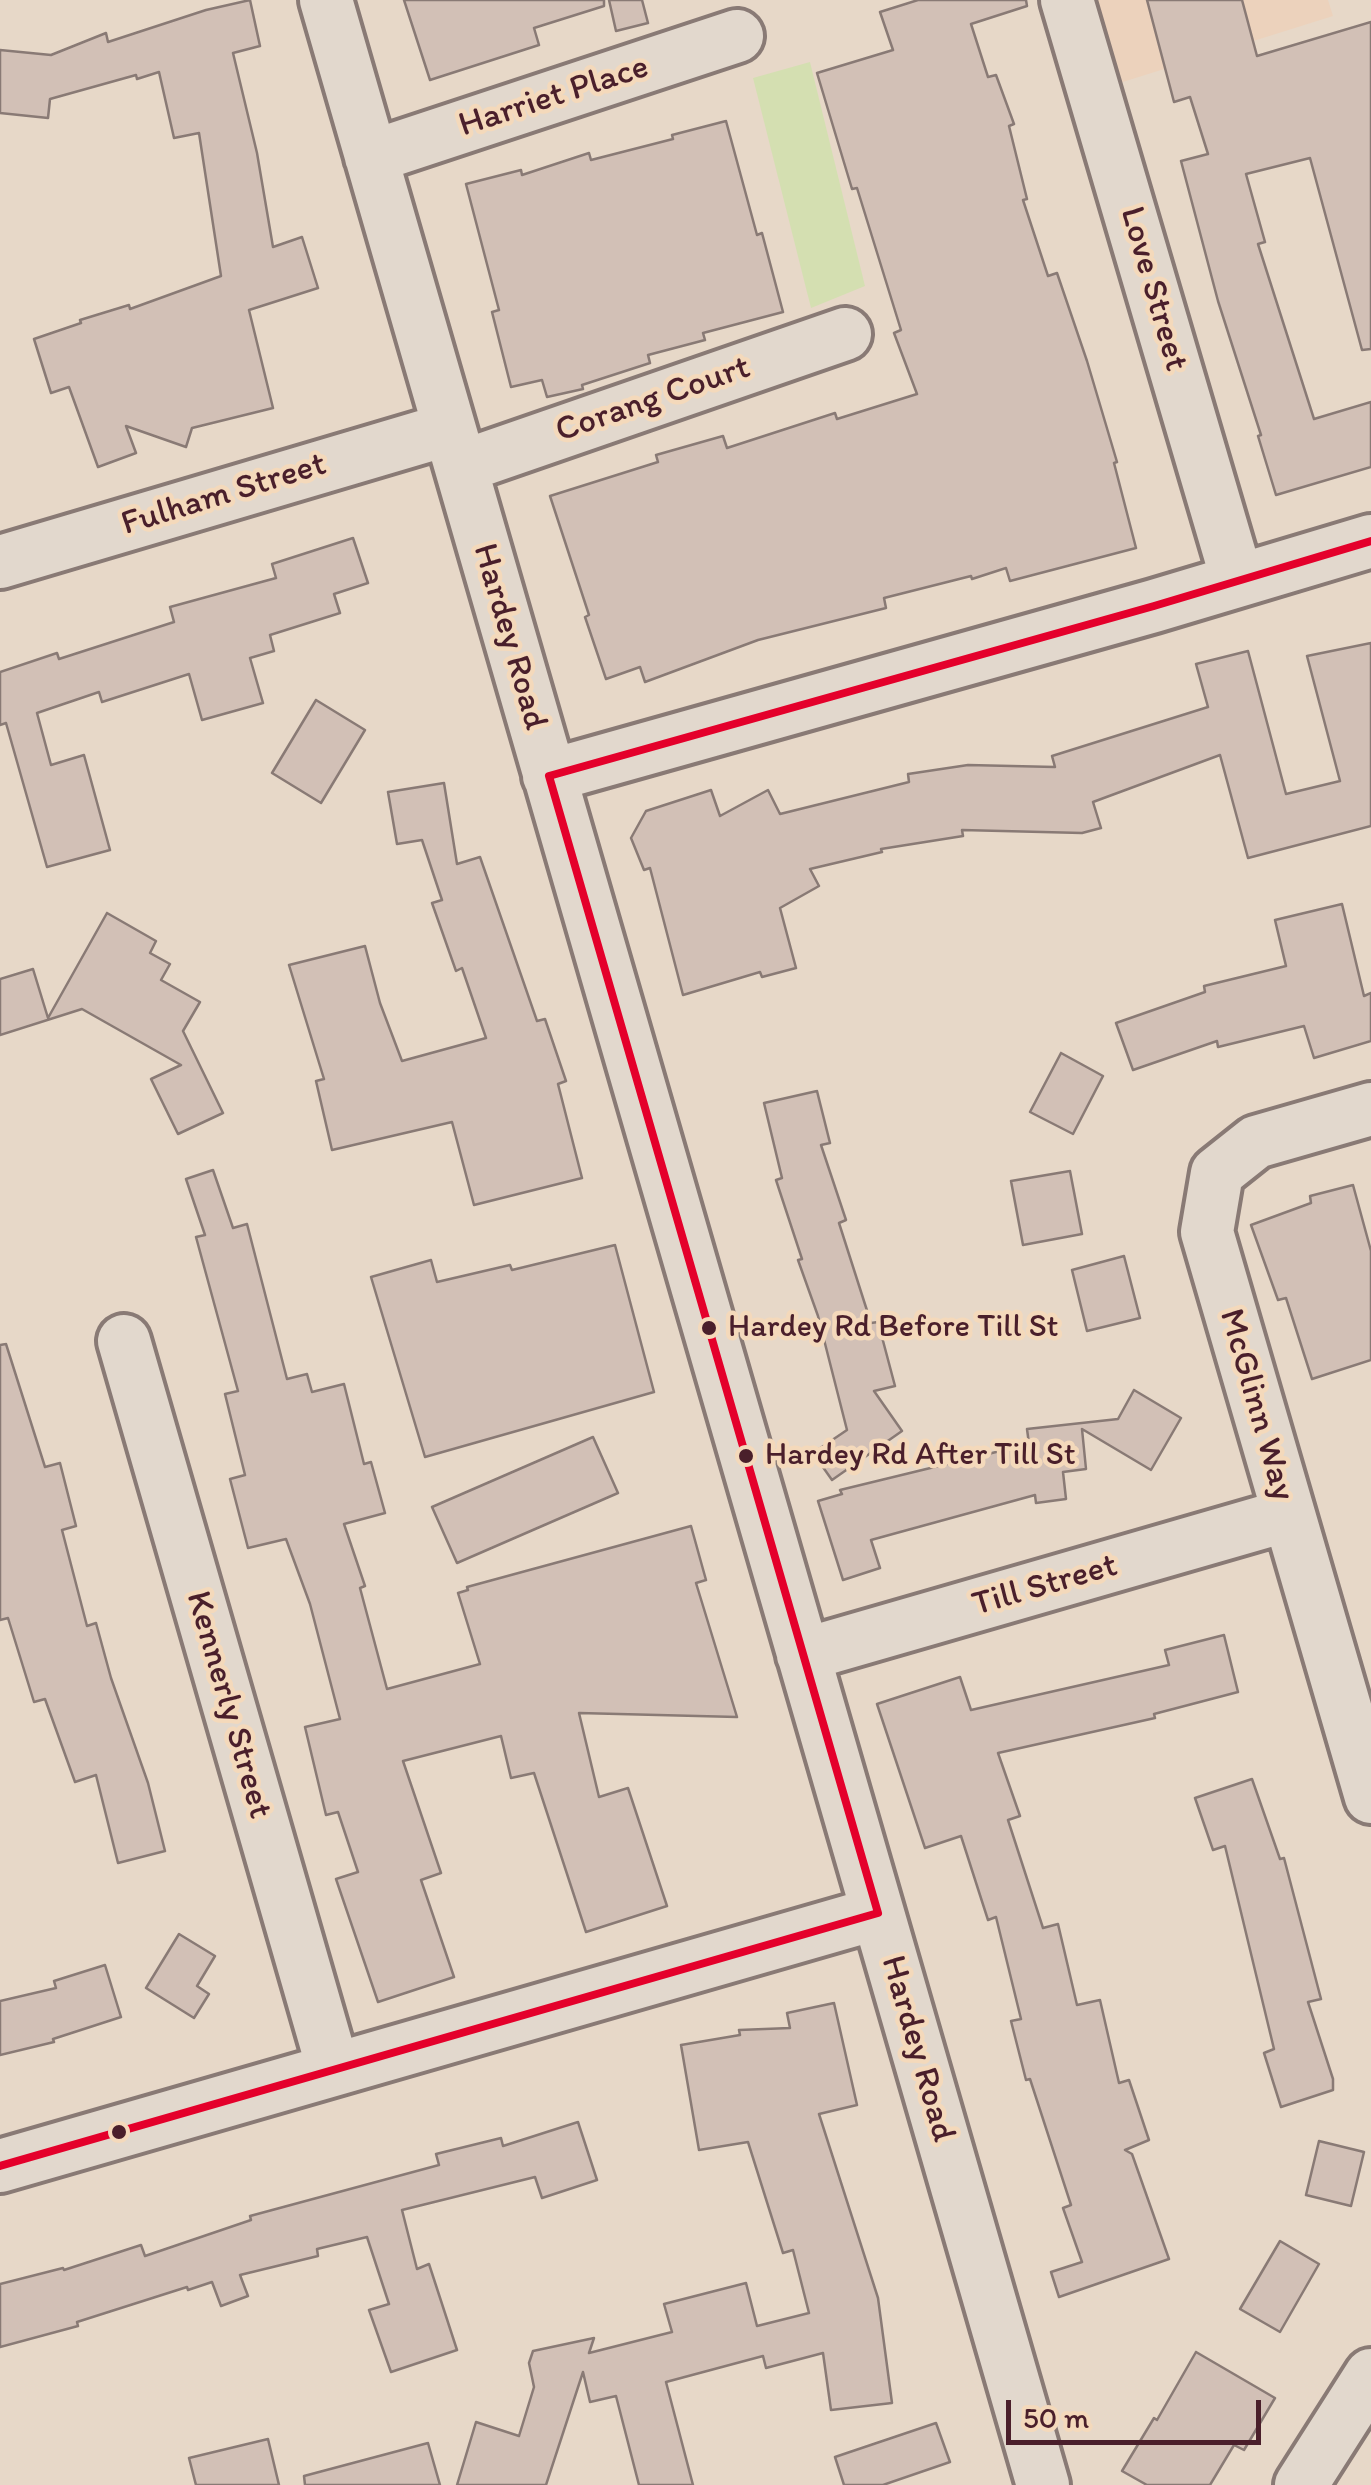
<!DOCTYPE html>
<html>
<head>
<meta charset="utf-8">
<style>
	body { margin:0 }
	#map { position:relative; width:1371px; height:2485px; overflow:hidden; background:#e7d8c8; font-family:Itim,sans-serif }
	canvas { display:block }
	.scale { position:absolute; left:1006px; top:2400px; width:255px; height:45px; box-sizing:border-box; border:5px solid #4a1f2b; border-top:0; padding-left:12px; font-size:30px; line-height:35px; white-space:nowrap; color:#4a1f2b; -webkit-text-stroke:8px #f4d9bb; paint-order:stroke }
</style>
</head>
<body>
<div id="map">
<canvas width="1371" height="2485"></canvas>
<div class="scale">50 m</div>
</div>
<script>
const ctx = document.querySelector('canvas').getContext('2d');
ctx.lineJoin = 'round';
function fill(path, color) {
  ctx.fillStyle = color;
  ctx.fill(path, 'evenodd');
}
function shape(rows) {
  const path = new Path2D();
  for (const r of rows) {
    path.moveTo(r[0], r[1]);
    for (let i = 2; i < r.length; i += 2) path.lineTo(r[i], r[i + 1]);
  }
  return path;
}
function trace(path, color, width, dash) {
  ctx.strokeStyle = color;
  ctx.lineWidth = width;
  ctx.lineCap = dash ? 'butt' : 'round';
  ctx.setLineDash(dash || []);
  ctx.stroke(path);
}
function label(font, color, halo, rows, align = 'center') {
  ctx.font = font + ' Itim,sans-serif';
  ctx.lineWidth = 9;
  ctx.setLineDash([]);
  ctx.textBaseline = 'middle';
  ctx.strokeStyle = halo;
  ctx.fillStyle = color;
  for (const [text, x, y, turn = 0] of rows) {
    ctx.save();
    ctx.translate(x, y);
    ctx.rotate((+turn || 0) * Math.PI / 180);
    ctx.textAlign = isNaN(turn) ? turn : align;
    if (halo) ctx.strokeText(text, 0, 0);
    ctx.fillText(text, 0, 0);
    ctx.restore();
  }
}
fill(shape([
	[1067,0,1328,0,1333,16,1094,91]
]), '#ecd2bc');
fill(shape([
	[810,62,865,286,811,308,753,78]
]), '#d4dfb1');
const building = shape([
	[250,0,260,46,233,53,257,153,273,247,302,237,318,288,249,310,273,408,192,428,186,447,126,426,136,453,98,467,69,387,51,393,34,339,81,323,80,320,129,305,130,309,221,276,199,133,174,138,159,72,137,79,136,75,50,99,48,118,0,113,0,50,51,55,106,33,108,42,206,10,250,0],
	[404,0,604,0,604,6,534,28,539,45,430,80,404,0],
	[609,0,642,0,648,23,616,31,609,0],
	[918,0,1026,0,1027,6,971,24,988,77,996,75,1014,124,1009,126,1027,199,1023,200,1048,276,1057,273,1087,361,1117,462,1114,463,1136,548,1010,581,1006,568,972,579,971,576,884,598,886,608,758,640,645,682,640,667,606,679,585,617,589,615,550,496,658,462,656,455,723,436,727,448,835,413,837,419,917,394,894,333,901,330,857,188,852,189,817,73,893,50,880,12,918,0],
	[1147,0,1242,0,1257,56,1371,22,1371,349,1362,350,1310,158,1246,174,1265,242,1258,244,1314,419,1371,402,1371,467,1276,495,1258,436,1261,435,1218,301,1181,161,1208,154,1190,97,1174,102,1147,0],
	[726,121,757,235,762,233,783,312,703,333,705,340,648,355,650,363,582,385,583,389,547,397,542,380,511,387,492,312,499,310,466,184,521,170,522,175,589,153,591,160,673,139,672,135,726,121],
	[353,538,368,583,334,594,340,613,270,635,274,651,250,658,263,703,202,720,189,674,102,702,99,692,37,713,51,765,84,755,110,850,47,867,6,723,0,725,0,672,57,653,59,659,174,622,170,607,276,578,272,564,353,538],
	[1371,643,1371,826,1248,858,1220,755,1093,802,1101,828,1082,833,962,830,963,836,881,849,882,852,810,869,819,886,780,908,796,968,762,977,760,972,683,995,650,868,644,870,631,838,646,811,711,790,720,816,768,790,780,814,909,782,908,774,968,765,1055,767,1052,756,1208,707,1196,664,1248,651,1286,794,1340,781,1307,656,1371,643],
	[316,700,365,730,321,803,272,773,316,700],
	[444,783,457,864,480,857,537,1021,545,1019,566,1081,558,1084,582,1178,474,1205,452,1122,332,1150,316,1081,324,1079,289,965,365,946,380,1003,402,1061,486,1038,462,968,456,971,432,903,442,900,422,840,397,844,388,792,444,783],
	[1342,904,1364,996,1371,993,1371,1041,1314,1058,1304,1026,1218,1047,1217,1041,1133,1070,1116,1023,1205,992,1204,986,1286,966,1275,920,1342,904],
	[107,913,156,941,150,953,170,964,161,980,200,1002,183,1031,223,1113,178,1134,151,1079,181,1065,82,1009,0,1035,0,979,33,969,48,1018,107,913],
	[1061,1053,1103,1076,1073,1134,1030,1112,1061,1053],
	[817,1091,830,1143,821,1145,846,1220,839,1223,871,1323,878,1322,895,1386,874,1391,902,1431,832,1480,813,1453,847,1430,818,1316,798,1260,802,1259,776,1180,782,1178,764,1103,817,1091],
	[213,1170,233,1228,247,1224,287,1379,307,1374,312,1392,344,1384,364,1464,371,1462,385,1513,344,1524,365,1586,360,1588,387,1689,480,1664,458,1593,468,1590,467,1587,691,1526,706,1580,696,1583,737,1717,579,1713,599,1797,628,1788,667,1906,586,1932,534,1773,511,1778,501,1736,403,1761,441,1873,421,1880,454,1977,378,2002,336,1879,358,1872,338,1812,326,1815,305,1727,340,1719,310,1604,286,1539,248,1548,230,1479,245,1475,225,1394,238,1391,196,1237,205,1235,186,1179,213,1170],
	[1070,1171,1082,1234,1023,1245,1011,1181,1070,1171],
	[1353,1185,1371,1251,1371,1360,1312,1379,1286,1298,1278,1300,1251,1225,1311,1203,1310,1196,1353,1185],
	[615,1245,654,1392,425,1457,371,1277,431,1260,437,1282,510,1265,512,1270,615,1245],
	[1124,1256,1140,1318,1087,1331,1072,1270,1124,1256],
	[6,1344,45,1467,60,1463,76,1526,62,1530,87,1626,96,1623,111,1678,148,1783,165,1851,118,1863,96,1775,75,1782,45,1699,34,1702,8,1618,0,1620,0,1345,6,1344],
	[1134,1390,1181,1418,1151,1470,1082,1429,1086,1469,1063,1472,1066,1499,1036,1503,1035,1495,871,1540,880,1568,843,1580,818,1501,842,1494,840,1490,1029,1444,1027,1429,1118,1419,1134,1390],
	[593,1437,618,1493,457,1563,432,1507,593,1437],
	[1224,1635,1238,1692,1154,1714,1155,1718,998,1753,1020,1816,1008,1820,1043,1928,1058,1924,1077,2005,1100,2000,1119,2083,1129,2080,1149,2140,1125,2150,1132,2154,1169,2259,1059,2297,1051,2272,1082,2262,1063,2208,1071,2205,1030,2079,1026,2080,1011,2021,1021,2019,996,1917,988,1920,961,1836,925,1848,877,1704,960,1677,971,1710,1169,1665,1165,1650,1224,1635],
	[1252,1779,1280,1859,1284,1858,1321,1999,1308,2002,1333,2079,1333,2090,1281,2107,1264,2053,1274,2049,1225,1846,1213,1850,1195,1798,1252,1779],
	[179,1934,215,1956,197,1986,209,1994,194,2018,146,1988,179,1934],
	[105,1965,121,2017,53,2039,54,2042,0,2055,0,2001,56,1988,54,1981,105,1965],
	[834,2003,857,2105,819,2114,878,2298,892,2403,831,2410,823,2353,766,2368,763,2356,666,2382,693,2485,639,2485,616,2396,590,2402,583,2372,546,2485,457,2485,476,2422,519,2436,534,2387,529,2363,533,2351,594,2338,589,2353,672,2332,664,2304,746,2283,757,2326,809,2313,793,2250,783,2253,748,2142,699,2150,681,2045,740,2035,739,2030,790,2028,787,2013,834,2003],
	[578,2122,597,2180,542,2198,535,2177,402,2210,417,2269,429,2264,457,2350,391,2372,369,2310,389,2304,367,2237,317,2249,318,2256,240,2275,248,2296,221,2306,212,2282,188,2290,187,2287,77,2322,78,2326,0,2347,0,2284,63,2268,64,2270,141,2245,145,2256,251,2220,250,2216,439,2165,436,2154,501,2138,503,2146,578,2122],
	[1319,2141,1364,2152,1351,2206,1306,2195,1319,2141],
	[1280,2241,1319,2264,1280,2332,1240,2309,1280,2241],
	[1196,2352,1275,2398,1244,2450,1234,2445,1210,2485,1147,2485,1122,2471,1154,2418,1157,2420,1196,2352],
	[936,2423,950,2462,883,2485,844,2485,835,2457,936,2423],
	[268,2439,279,2485,196,2485,189,2458,268,2439],
	[428,2443,440,2485,305,2485,304,2476,428,2443]
]);
fill(building, '#d2c0b6');
trace(building, '#897a75', 2.5);
const minor = shape([
	[326,0,1043,2485],
	[1067,0,1237,579],
	[371,157,737,36],
	[461,467,845,334],
	[0,562,449,429],
	[549,776,1154,606,1371,541],
	[1371,1109,1256,1142,1217,1173,1207,1232,1371,1797],
	[124,1341,333,2068],
	[803,1655,1288,1515],
	[0,2166,878,1913],
	[1301,2485,1371,2375]
]);
trace(minor, '#897a75', 60);
trace(minor, '#e2d8cd', 52);
trace(shape([
	[549,776,878,1913],
	[549,776,1154,606,1371,541],
	[0,2166,878,1913]
]), '#e4002b', 8);
for (const [x, y, r, color] of [
	[709,1328,9,"#4a1f2b"],
	[746,1456,9,"#4a1f2b"],
	[119,2132,9,"#4a1f2b"]
]) {
  const dot = new Path2D();
  dot.arc(x, y, r, 0, 2 * Math.PI);
  ctx.fillStyle = color;
  ctx.fill(dot);
  trace(dot, '#f4d9bb', 4);
}
label('32px', '#4a1f2b', '#f4d9bb', [
	["Hardey Rd Before Till St",728,1328],
	["Hardey Rd After Till St",765,1456]
], 'left');
label('35px', '#4a1f2b', '#f4d9bb', [
	["Harriet Place",554,97,-18],
	["Love Street",1153,289,74],
	["Corang Court",653,400,-19],
	["Fulham Street",224,495,-17],
	["Hardey Road",509,637,74],
	["McGlinn Way",1256,1405,74],
	["Till Street",1045,1586,-16],
	["Kennerly Street",228,1705,74],
	["Hardey Road",917,2049,74]
]);
</script>
</body>
</html>
